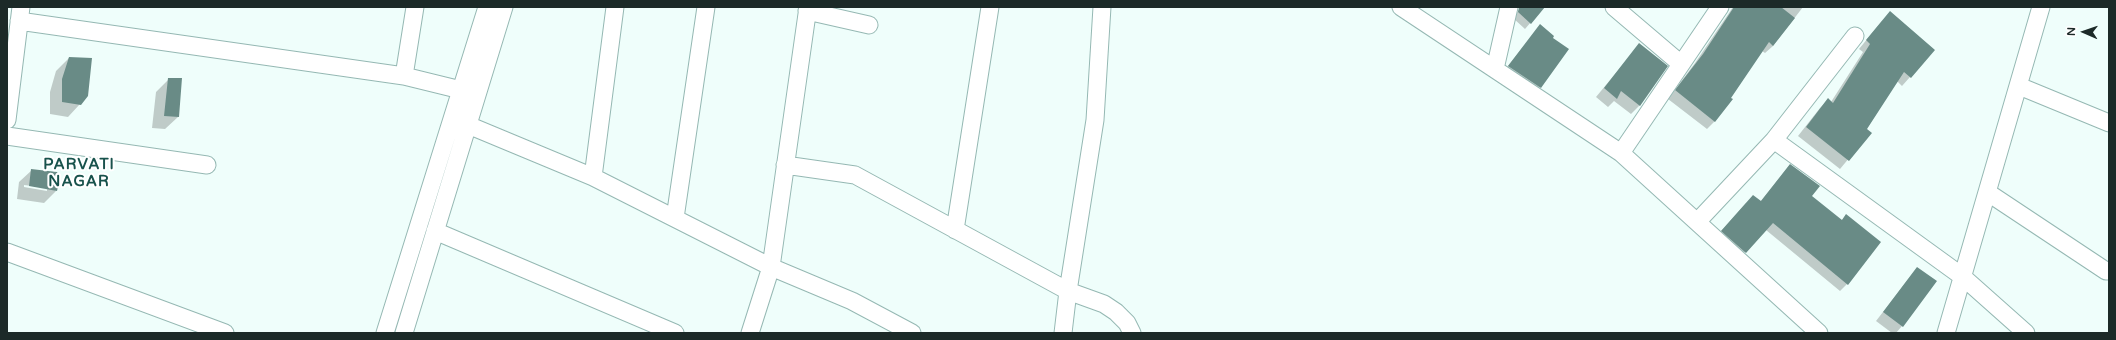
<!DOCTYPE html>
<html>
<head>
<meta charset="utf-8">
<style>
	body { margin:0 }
	#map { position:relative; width:2116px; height:340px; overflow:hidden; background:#effefb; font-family:"Varela Round",sans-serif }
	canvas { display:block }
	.frame { position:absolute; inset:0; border:8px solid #1c2a28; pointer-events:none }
	.north { position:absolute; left:2064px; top:12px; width:40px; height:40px; -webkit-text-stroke:3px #fff; paint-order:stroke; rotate:272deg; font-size:11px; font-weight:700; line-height:16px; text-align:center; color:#1c2a28 }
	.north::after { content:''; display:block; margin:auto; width:14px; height:18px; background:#1c2a28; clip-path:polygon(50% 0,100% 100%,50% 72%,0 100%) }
</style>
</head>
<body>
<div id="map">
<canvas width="2116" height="340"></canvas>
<div class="frame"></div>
<div class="north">N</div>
</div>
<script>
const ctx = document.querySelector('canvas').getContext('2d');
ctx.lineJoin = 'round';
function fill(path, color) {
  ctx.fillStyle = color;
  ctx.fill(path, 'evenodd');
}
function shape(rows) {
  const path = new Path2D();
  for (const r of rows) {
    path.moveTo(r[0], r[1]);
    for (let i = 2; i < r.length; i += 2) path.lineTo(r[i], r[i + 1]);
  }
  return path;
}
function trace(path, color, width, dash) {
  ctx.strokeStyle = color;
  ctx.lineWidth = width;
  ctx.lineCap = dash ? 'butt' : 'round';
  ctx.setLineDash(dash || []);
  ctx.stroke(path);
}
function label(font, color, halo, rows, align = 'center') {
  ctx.font = font + ' "Varela Round",sans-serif';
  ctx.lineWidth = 4;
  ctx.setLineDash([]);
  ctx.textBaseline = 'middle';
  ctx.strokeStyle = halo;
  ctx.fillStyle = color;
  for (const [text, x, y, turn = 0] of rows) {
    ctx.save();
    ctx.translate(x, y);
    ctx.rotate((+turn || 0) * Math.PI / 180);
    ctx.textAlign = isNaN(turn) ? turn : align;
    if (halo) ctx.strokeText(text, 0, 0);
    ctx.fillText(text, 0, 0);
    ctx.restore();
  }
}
fill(shape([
	[1521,7,1544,7,1525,29,1513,18],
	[1733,7,1803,7,1773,46,1765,53,1762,51,1715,121,1707,129,1668,99,1695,63],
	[1882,21,1934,50,1902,86,1897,81,1866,130,1870,133,1840,169,1798,136,1820,108,1828,100,1831,102,1863,52,1859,49],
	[1540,26,1540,87,1535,93,1503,72],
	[1639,45,1666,66,1639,106,1631,114,1614,101,1608,107,1596,97],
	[69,58,80,104,68,117,50,114,50,92,56,71],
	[169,79,178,117,165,129,152,128,156,92],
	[1790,165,1810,196,1841,221,1846,215,1847,284,1840,291,1766,230,1738,259,1715,238,1746,203,1760,202],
	[32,170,56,191,44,203,17,199,19,182],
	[24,185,47,188,47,191,24,187],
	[1917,268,1902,326,1896,333,1892,333,1876,321]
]), '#0003');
fill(shape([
	[1519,7,1545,7,1531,24,1518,12],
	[1734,7,1781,7,1795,18,1773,46,1769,42,1731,98,1733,99,1715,122,1675,90,1703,54],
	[1890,11,1935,50,1911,78,1904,72,1867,129,1872,133,1849,161,1806,127,1828,98,1833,103,1870,44,1866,40],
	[1540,24,1554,36,1553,38,1569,49,1541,88,1508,66],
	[1639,43,1668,66,1640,106,1621,91,1617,99,1604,88],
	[69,57,92,58,88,96,81,105,62,102,62,79],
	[168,78,182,78,179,117,164,116],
	[1790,164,1820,186,1812,196,1842,220,1846,214,1881,242,1848,285,1773,223,1746,253,1721,231,1753,195,1761,201],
	[31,169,57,172,60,178,57,191,29,186],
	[1917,267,1937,281,1903,327,1883,312]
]), '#698b86');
const street = shape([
	[1401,7,1621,153,1819,333],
	[1614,7,1681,64],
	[807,11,869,25],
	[19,21,404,76,415,7],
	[1495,69,1509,7],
	[404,76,461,90],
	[2019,86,2109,123],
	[7,120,21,7],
	[468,125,593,177,771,267,852,301,912,333],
	[7,136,207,165],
	[1774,140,1855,36],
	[1621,153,1720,7],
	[785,165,855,175,1068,291,1104,304,1116,312,1127,323,1132,333],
	[593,177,615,7],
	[1987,192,2106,271,2109,271],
	[675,218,706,7],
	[1697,222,1774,140,1963,277,2026,333],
	[955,230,990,7],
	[435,231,675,333],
	[7,252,225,333],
	[385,333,487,7],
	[404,333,504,7],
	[750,333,771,267,808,7],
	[1063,333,1068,291,1095,120,1102,7],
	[1946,333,2041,7]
]);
trace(street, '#95b8b3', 19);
trace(street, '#fff', 17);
ctx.letterSpacing = '1px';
label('bold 15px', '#18524c', '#fff', [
	["PARVATI",79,165],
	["NAGAR",79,182]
]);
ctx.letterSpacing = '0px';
</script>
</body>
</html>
